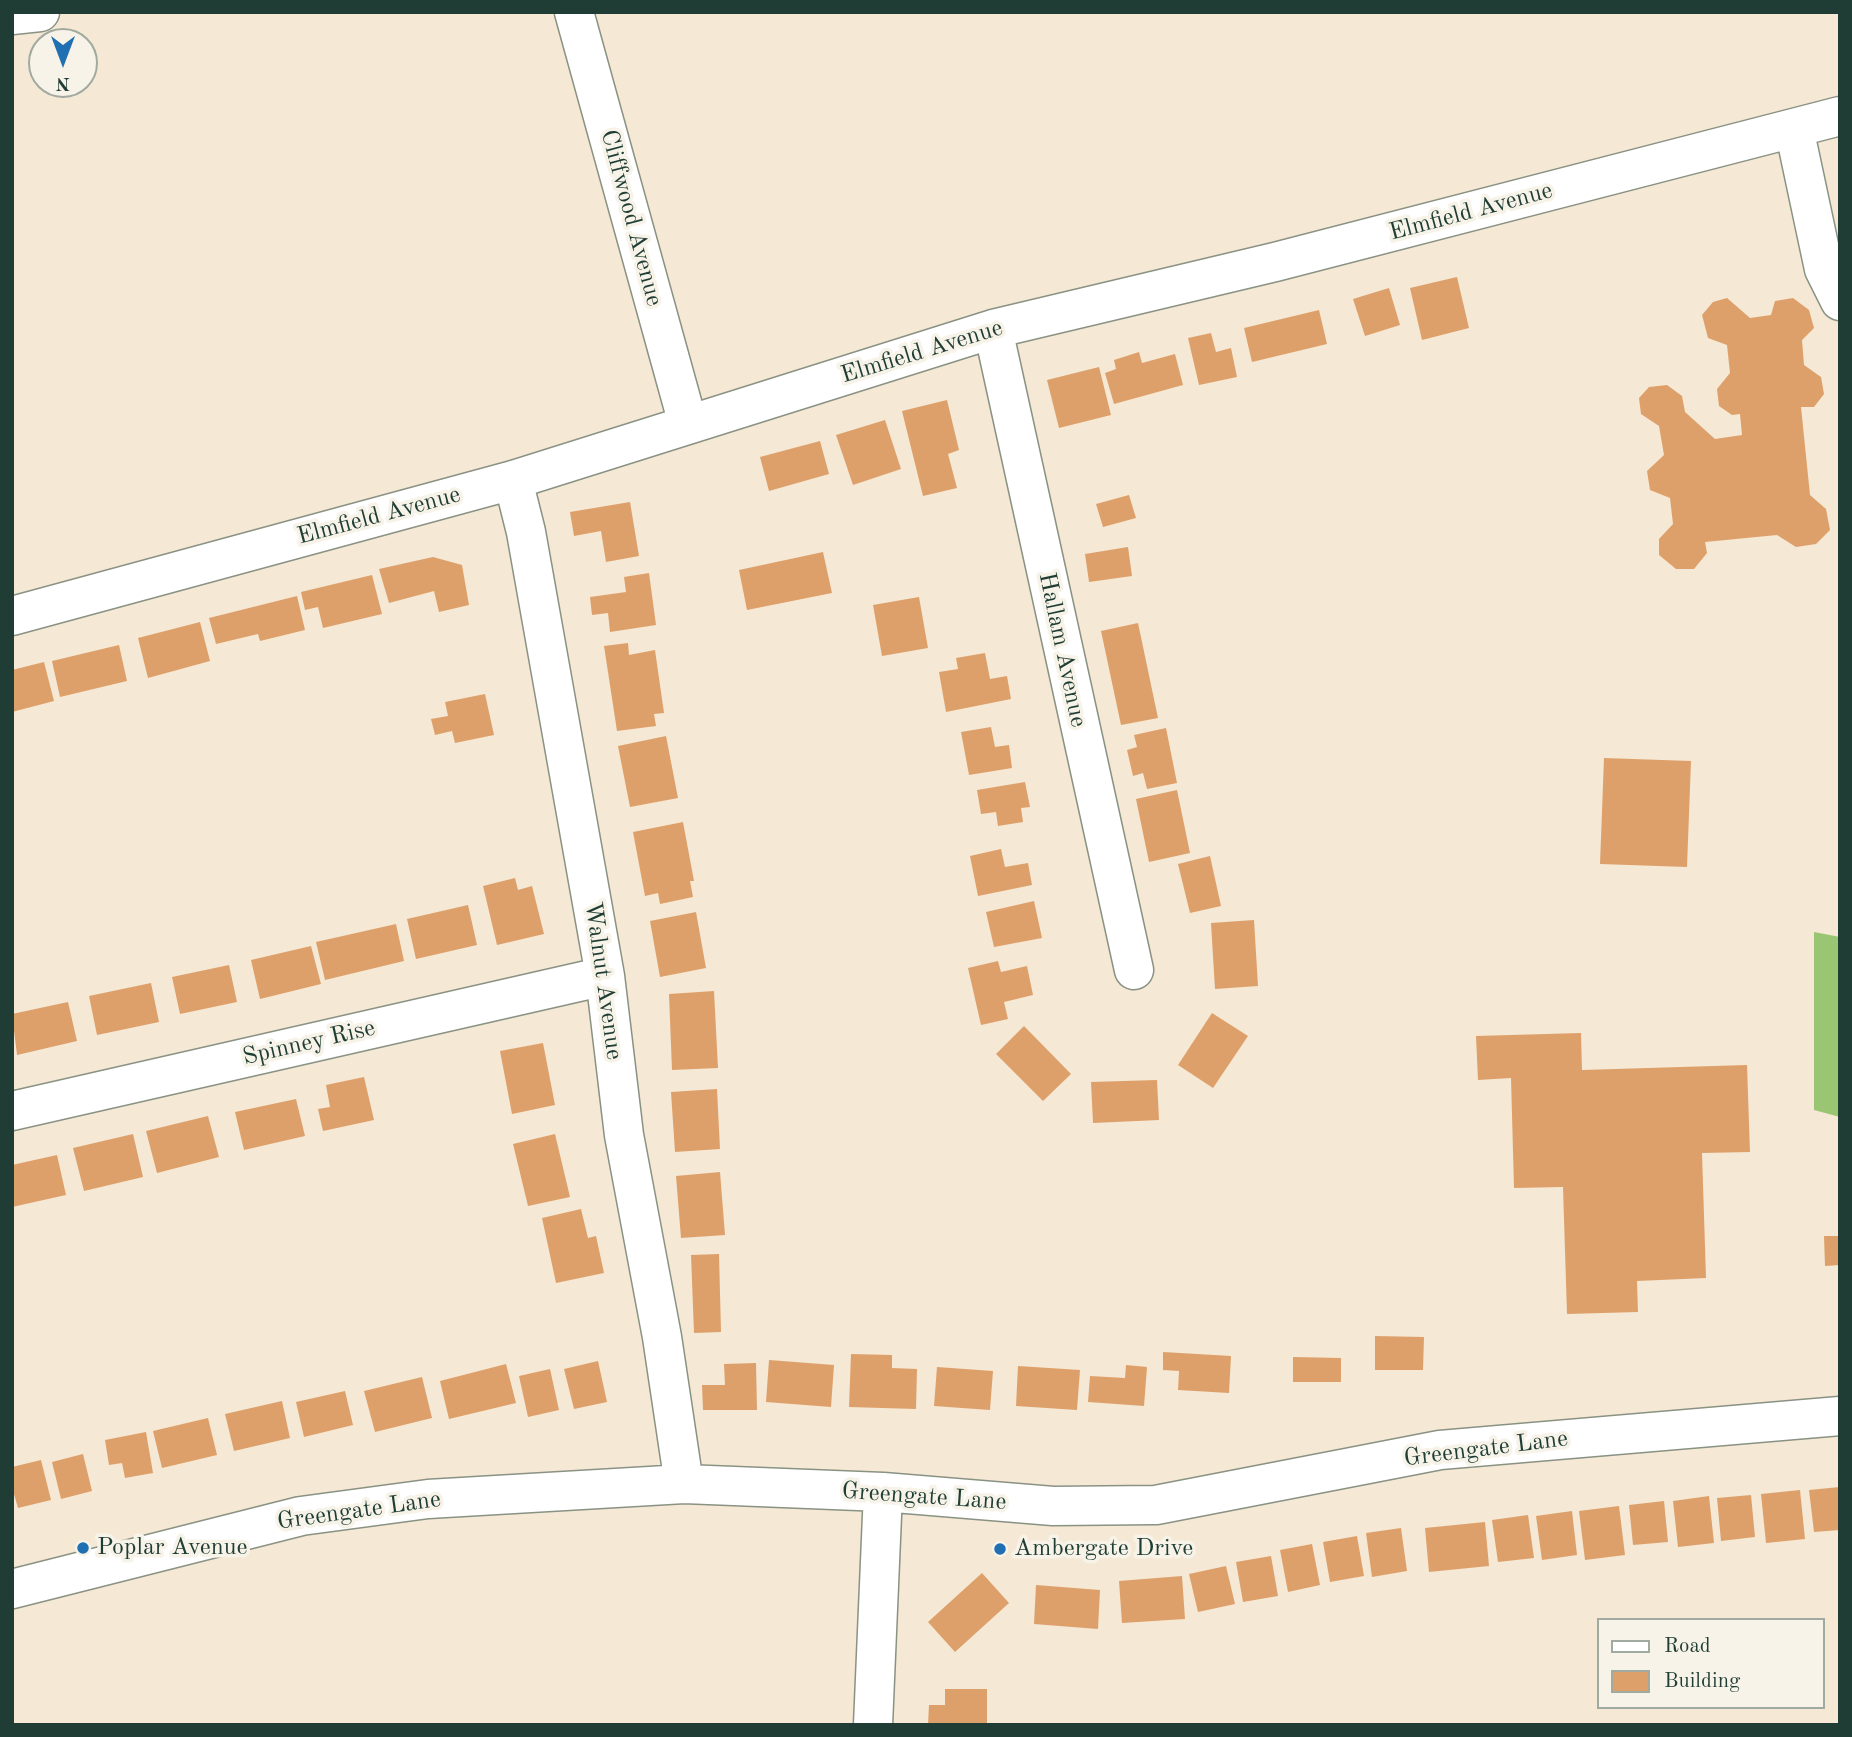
<!DOCTYPE html>
<html>
<head>
<meta charset="utf-8">
<style>
	body { margin:0 }
	#map { position:relative; width:1852px; height:1737px; overflow:hidden; background:#f5e8d4; font-family:"Old Standard TT",serif }
	canvas { display:block }
	.frame { position:absolute; inset:0; border:14px solid #1f3d34; pointer-events:none }
	.legend { position:absolute; left:1597px; top:1618px; width:228px; height:91px; box-sizing:border-box; background:#f7f3e8; border:2px solid #a1aaa0; margin:0; padding:9px 12px; list-style:none; font-size:21px; color:#1f3d34 }
	.legend li { display:flex; align-items:center; gap:14px; height:35px }
	.legend b { width:35px; border:2px solid #a1aaa0 }
	.north { position:absolute; left:28px; top:28px; width:70px; height:70px; box-sizing:border-box; background:#f7f3e8; border:2px solid #a1aaa0; border-radius:50%; rotate:180deg; font-size:19px; font-weight:700; line-height:28px; text-align:center; color:#1f3d34 }
	.north::after { content:''; display:block; margin:auto; width:24px; height:32px; background:#1f6fb2; clip-path:polygon(50% 0,100% 100%,50% 72%,0 100%) }
</style>
</head>
<body>
<div id="map">
<canvas width="1852" height="1737"></canvas>
<div class="frame"></div>
<ul class="legend">
<li><b style="height:9px;background:#fff"></b>Road</li>
<li><b style="height:19px;background:#dea06a"></b>Building</li>
</ul>
<div class="north">N</div>
</div>
<script>
const ctx = document.querySelector('canvas').getContext('2d');
ctx.lineJoin = 'round';
function fill(path, color) {
  ctx.fillStyle = color;
  ctx.fill(path, 'evenodd');
}
function shape(rows) {
  const path = new Path2D();
  for (const r of rows) {
    path.moveTo(r[0], r[1]);
    for (let i = 2; i < r.length; i += 2) path.lineTo(r[i], r[i + 1]);
  }
  return path;
}
function trace(path, color, width, dash) {
  ctx.strokeStyle = color;
  ctx.lineWidth = width;
  ctx.lineCap = dash ? 'butt' : 'round';
  ctx.setLineDash(dash || []);
  ctx.stroke(path);
}
function label(font, color, halo, rows, align = 'center') {
  ctx.font = font + ' "Old Standard TT",serif';
  ctx.lineWidth = 7;
  ctx.setLineDash([]);
  ctx.textBaseline = 'middle';
  ctx.strokeStyle = halo;
  ctx.fillStyle = color;
  for (const [text, x, y, turn = 0] of rows) {
    ctx.save();
    ctx.translate(x, y);
    ctx.rotate((+turn || 0) * Math.PI / 180);
    ctx.textAlign = isNaN(turn) ? turn : align;
    if (halo) ctx.strokeText(text, 0, 0);
    ctx.fillText(text, 0, 0);
    ctx.restore();
  }
}
fill(shape([
	[1814,932,1840,937,1840,1117,1814,1110]
]), '#9ac673');
fill(shape([
	[1457,277,1469,328,1422,340,1410,288],
	[1389,288,1400,325,1365,336,1353,299],
	[1727,298,1750,318,1771,315,1775,301,1793,298,1809,310,1814,328,1802,340,1804,365,1821,377,1824,394,1814,407,1801,407,1810,495,1826,509,1830,530,1816,544,1796,547,1777,535,1705,542,1707,553,1694,569,1676,569,1659,555,1659,539,1673,524,1670,498,1650,490,1647,471,1664,455,1659,426,1641,414,1639,398,1649,387,1667,385,1682,396,1685,412,1715,439,1742,435,1740,414,1732,415,1719,406,1717,389,1730,373,1727,345,1708,338,1702,315,1713,302],
	[1319,310,1327,344,1252,362,1244,328],
	[1211,333,1216,352,1231,348,1237,377,1199,385,1188,338],
	[1139,352,1142,363,1175,354,1183,385,1114,404,1105,373,1116,369,1114,360],
	[1099,367,1111,415,1059,428,1047,380],
	[947,400,959,450,948,454,957,488,923,496,902,411],
	[885,420,901,469,853,485,836,435],
	[820,441,829,474,769,491,760,457],
	[1129,495,1136,518,1103,527,1096,504],
	[630,502,639,556,606,562,601,531,574,536,570,512],
	[1128,547,1132,576,1089,582,1085,554],
	[823,552,832,593,747,610,739,570],
	[433,557,462,565,469,605,439,612,434,591,389,603,379,569],
	[649,573,656,625,610,632,608,613,592,615,590,597,626,592,624,577],
	[372,575,382,614,323,628,318,607,305,610,301,592],
	[297,596,305,630,260,641,258,634,216,644,209,618],
	[919,597,928,648,882,656,873,605],
	[200,622,210,661,148,678,138,638],
	[1138,623,1158,718,1121,725,1101,631],
	[628,643,629,655,655,650,664,713,654,714,656,726,617,731,604,646],
	[119,645,127,681,60,697,52,661],
	[985,653,990,679,1007,676,1011,699,946,712,939,672,958,669,956,658],
	[44,662,54,701,12,712,12,670],
	[485,694,494,735,455,743,452,731,435,735,431,719,448,716,445,702],
	[991,727,995,747,1009,745,1012,768,969,775,961,732],
	[1166,728,1177,783,1147,789,1143,773,1133,776,1127,750,1137,747,1134,735],
	[666,736,678,798,630,807,618,746],
	[1604,758,1691,761,1687,867,1600,864],
	[1025,782,1030,807,1021,808,1023,822,998,826,996,812,981,814,977,790],
	[1177,790,1190,853,1149,862,1136,799],
	[683,822,694,881,690,881,693,897,660,904,658,893,645,896,633,832],
	[1001,849,1005,867,1028,863,1032,885,978,896,970,856],
	[1210,856,1221,906,1190,913,1178,864],
	[515,878,518,890,532,886,544,934,497,945,483,886],
	[1034,901,1042,938,994,947,986,912],
	[468,905,477,945,416,959,407,919],
	[696,912,706,968,660,977,650,921],
	[1254,920,1258,986,1215,989,1211,923],
	[396,924,404,961,325,980,316,942],
	[311,946,321,984,260,999,251,960],
	[998,961,1001,972,1027,966,1033,995,1004,1002,1008,1019,981,1025,968,968],
	[229,965,237,1002,180,1014,172,977],
	[151,983,159,1022,97,1035,89,996],
	[714,991,718,1068,672,1070,669,994],
	[68,1002,77,1041,17,1055,12,1014],
	[1212,1013,1248,1036,1213,1088,1178,1065],
	[1024,1026,1071,1074,1043,1101,996,1054],
	[1581,1033,1582,1070,1747,1065,1750,1152,1702,1153,1706,1278,1637,1281,1638,1312,1567,1314,1563,1187,1514,1188,1511,1078,1478,1080,1476,1036],
	[543,1043,555,1105,512,1114,500,1051],
	[364,1077,374,1120,323,1131,318,1109,330,1107,326,1085],
	[1157,1080,1159,1120,1093,1123,1091,1082],
	[717,1089,720,1149,675,1152,671,1092],
	[296,1099,305,1136,244,1150,235,1112],
	[208,1116,219,1157,157,1173,146,1131],
	[133,1134,143,1177,84,1191,73,1148],
	[555,1134,570,1197,528,1206,513,1144],
	[57,1155,66,1195,12,1207,12,1165],
	[720,1172,725,1235,681,1238,676,1176],
	[581,1209,588,1238,596,1236,604,1273,556,1283,542,1218],
	[1824,1236,1840,1236,1840,1265,1825,1266],
	[719,1254,721,1332,694,1333,691,1255],
	[1375,1336,1424,1337,1423,1370,1375,1370],
	[1163,1352,1231,1356,1229,1393,1178,1390,1179,1371,1163,1370],
	[851,1354,892,1355,892,1368,917,1369,916,1409,849,1407],
	[1293,1357,1341,1358,1341,1382,1293,1382],
	[769,1360,834,1365,831,1407,766,1402],
	[598,1361,607,1402,574,1409,564,1369],
	[756,1363,757,1410,703,1410,702,1385,725,1385,724,1364],
	[506,1364,516,1403,449,1419,440,1381],
	[1126,1365,1147,1367,1144,1406,1088,1402,1090,1376,1125,1378],
	[1018,1366,1080,1370,1077,1410,1016,1406],
	[937,1367,993,1371,990,1410,934,1406],
	[550,1369,559,1410,528,1417,519,1376],
	[422,1377,432,1418,375,1432,364,1391],
	[345,1391,353,1425,304,1437,296,1402],
	[282,1401,290,1438,234,1451,225,1414],
	[208,1418,217,1455,162,1468,153,1431],
	[146,1432,153,1473,125,1478,122,1463,109,1465,105,1440],
	[83,1454,92,1491,61,1499,52,1462],
	[41,1460,51,1500,18,1508,12,1487,12,1467],
	[1840,1487,1840,1530,1814,1532,1809,1490],
	[1800,1490,1805,1539,1766,1543,1761,1494],
	[1751,1495,1755,1537,1721,1541,1717,1498],
	[1709,1496,1714,1543,1678,1547,1673,1501],
	[1664,1501,1668,1542,1633,1545,1629,1505],
	[1619,1506,1625,1555,1585,1560,1579,1511],
	[1572,1511,1577,1555,1542,1560,1536,1516],
	[1528,1515,1534,1558,1498,1562,1492,1520],
	[1485,1522,1489,1566,1429,1572,1425,1528],
	[1401,1528,1407,1571,1372,1577,1366,1533],
	[1357,1536,1364,1576,1330,1582,1323,1542],
	[1312,1544,1320,1585,1288,1592,1280,1550],
	[1271,1556,1278,1596,1243,1602,1236,1562],
	[1226,1566,1235,1604,1198,1612,1189,1574],
	[982,1573,1009,1603,955,1652,928,1622],
	[1182,1576,1185,1619,1122,1623,1119,1581],
	[1036,1585,1100,1590,1098,1629,1034,1624],
	[945,1689,987,1689,987,1725,928,1725,929,1705,945,1705]
]), '#dea06a');
const minor = shape([
	[574,12,688,424],
	[12,15,40,12],
	[1794,128,1824,269,1840,301],
	[993,329,1134,970],
	[513,480,526,532,605,976,624,1135,662,1337,684,1484],
	[12,616,513,480,993,329,1275,262,1840,116],
	[12,1111,605,976],
	[12,1589,301,1516,428,1499,684,1484,883,1492,1053,1506,1156,1505,1440,1450,1840,1416],
	[873,1725,883,1492]
]);
trace(minor, '#8a9284', 41);
trace(minor, '#fff', 38);
for (const [x, y, r, color] of [
	[83,1548,7,"#1f6fb2"],
	[1000,1549,7,"#1f6fb2"]
]) {
  const dot = new Path2D();
  dot.arc(x, y, r, 0, 2 * Math.PI);
  ctx.fillStyle = color;
  ctx.fill(dot);
  trace(dot, '#f7f3e8', 2.5);
}
label('24px', '#1f3d34', '#f7f3e8', [
	["Elmfield Avenue",1471,212,-15],
	["Cliffwood Avenue",631,218,75],
	["Elmfield Avenue",922,352,-17],
	["Elmfield Avenue",379,516,-15],
	["Hallam Avenue",1062,650,78],
	["Walnut Avenue",603,981,82],
	["Spinney Rise",309,1043,-13],
	["Greengate Lane",1486,1449,-7],
	["Greengate Lane",924,1497,4],
	["Greengate Lane",359,1511,-8]
]);
label('24px', '#1f3d34', '#f7f3e8', [
	["Poplar Avenue",97,1548],
	["Ambergate Drive",1014,1549]
], 'left');
</script>
</body>
</html>
